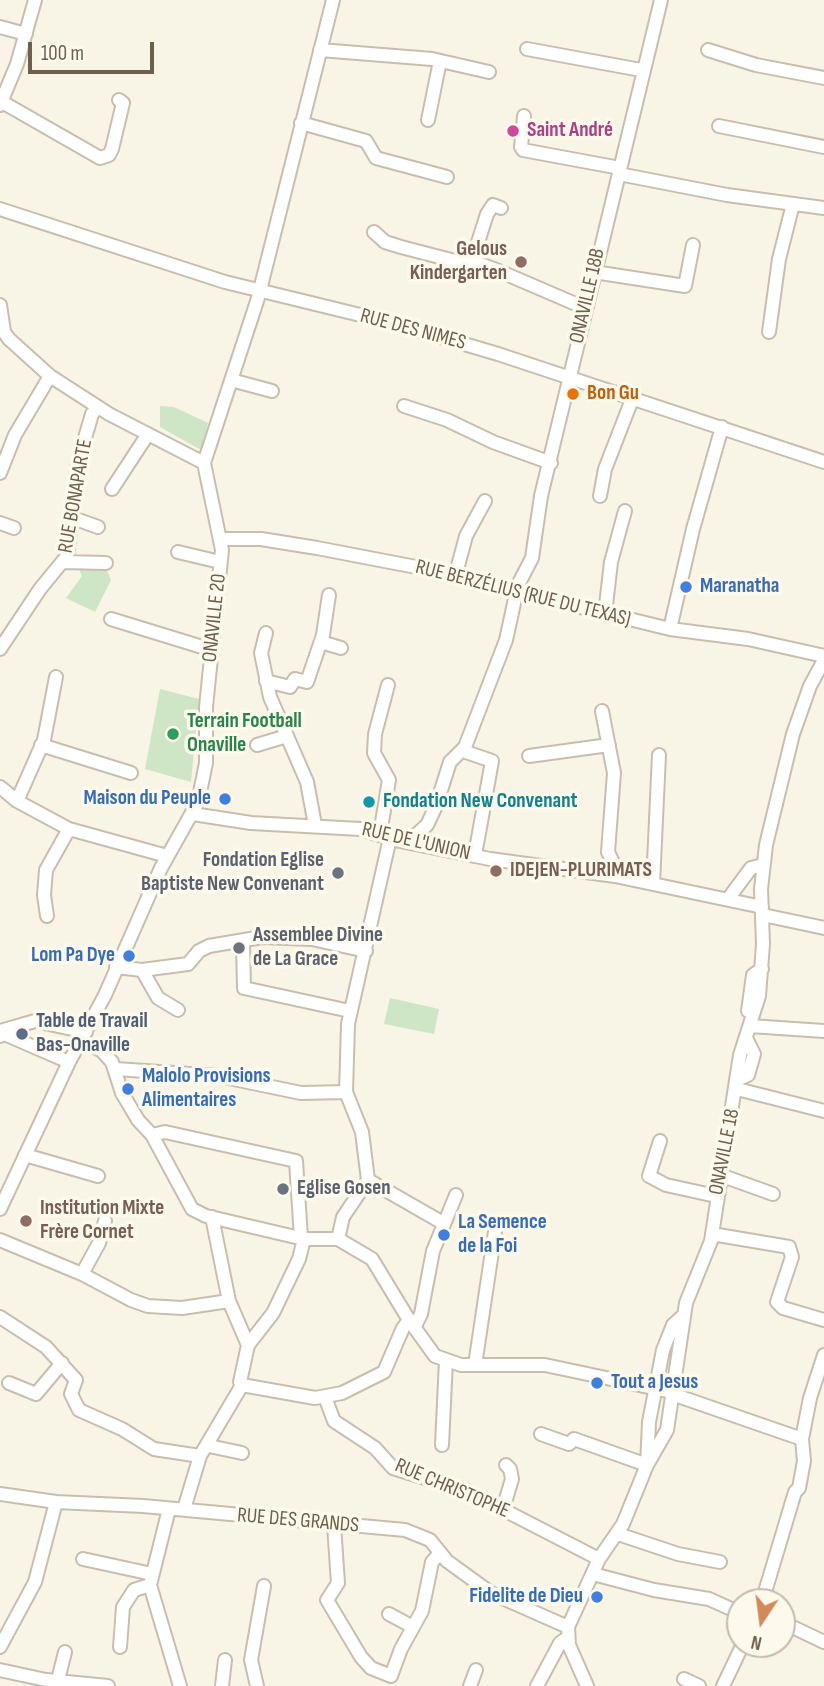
<!DOCTYPE html>
<html>
<head>
<meta charset="utf-8">
<style>
	body { margin:0 }
	#map { position:relative; width:824px; height:1686px; overflow:hidden; background:#f9f5e6; font-family:"Sofia Sans Condensed",sans-serif }
	canvas { display:block }
	.north { position:absolute; left:726px; top:1588px; width:70px; height:70px; box-sizing:border-box; background:#fdf9ec; border:2px solid #c4bbad; border-radius:50%; rotate:193deg; font-size:19px; font-weight:700; line-height:28px; text-align:center; color:#6f5f4e }
	.north::after { content:''; display:block; margin:auto; width:24px; height:32px; background:#d4895a; clip-path:polygon(50% 0,100% 100%,50% 72%,0 100%) }
	.scale { position:absolute; left:28px; top:42px; width:126px; height:32px; box-sizing:border-box; border:4px solid #6f5f4e; border-top:0; padding-left:9px; font-size:21px; line-height:24px; white-space:nowrap; color:#6f5f4e; -webkit-text-stroke:5px #fdf9ec; paint-order:stroke }
</style>
</head>
<body>
<div id="map">
<canvas width="824" height="1686"></canvas>
<div class="north">N</div>
<div class="scale">100 m</div>
</div>
<script>
const ctx = document.querySelector('canvas').getContext('2d');
ctx.lineJoin = 'round';
function fill(path, color) {
  ctx.fillStyle = color;
  ctx.fill(path, 'evenodd');
}
function shape(rows) {
  const path = new Path2D();
  for (const r of rows) {
    path.moveTo(r[0], r[1]);
    for (let i = 2; i < r.length; i += 2) path.lineTo(r[i], r[i + 1]);
  }
  return path;
}
function trace(path, color, width, dash) {
  ctx.strokeStyle = color;
  ctx.lineWidth = width;
  ctx.lineCap = dash ? 'butt' : 'round';
  ctx.setLineDash(dash || []);
  ctx.stroke(path);
}
function label(font, color, halo, rows, align = 'center') {
  ctx.font = font + ' "Sofia Sans Condensed",sans-serif';
  ctx.lineWidth = 7;
  ctx.setLineDash([]);
  ctx.textBaseline = 'middle';
  ctx.strokeStyle = halo;
  ctx.fillStyle = color;
  for (const [text, x, y, turn = 0] of rows) {
    ctx.save();
    ctx.translate(x, y);
    ctx.rotate((+turn || 0) * Math.PI / 180);
    ctx.textAlign = isNaN(turn) ? turn : align;
    if (halo) ctx.strokeText(text, 0, 0);
    ctx.fillText(text, 0, 0);
    ctx.restore();
  }
}
fill(shape([
	[160,406,174,407,208,423,201,450,160,427],
	[105,566,111,580,95,612,66,598,82,576,78,567],
	[160,689,199,699,191,782,145,769],
	[390,998,439,1009,434,1034,384,1024]
]), '#cee5c6');
const minor = shape([
	[0,27,26,34],
	[527,49,641,70],
	[320,50,432,59,489,72],
	[708,50,756,65,824,78],
	[2,102,100,158,109,155,112,149,123,103,119,100],
	[0,105,17,64,35,0],
	[524,116,521,147,523,150,620,168],
	[428,120,440,61],
	[301,123,366,141,376,158,447,177],
	[719,126,824,147],
	[619,174,727,195,824,208],
	[0,209,225,282,393,323,498,354,824,462],
	[374,232,385,242,401,247,455,261,472,261,499,271,585,308],
	[472,261,487,214,493,205,501,208],
	[594,272,685,286,693,245],
	[0,305,4,332,9,339,50,376,109,414,204,463],
	[769,332,779,259,793,204],
	[231,380,272,391],
	[404,406,447,420,493,442,551,463],
	[0,473,15,435,50,376],
	[112,489,148,434],
	[600,496,605,469,633,397],
	[73,518,98,527],
	[0,523,14,528],
	[222,539,261,539,317,548,416,567,670,629,748,639,824,656],
	[178,552,220,562],
	[64,562,106,563],
	[455,577,466,536,485,501],
	[605,614,611,562,625,511],
	[111,619,212,650],
	[670,629,693,529,722,427],
	[266,633,261,653,270,697,307,782,315,825],
	[321,642,341,648],
	[0,649,40,589,67,556,78,462,92,414,98,407],
	[266,681,290,687,295,679,307,682,323,635,329,595],
	[602,711,614,773,608,852,616,869,615,876],
	[41,745,131,773],
	[257,745,287,736],
	[463,751,492,761,475,855],
	[529,756,609,745],
	[0,787,17,801,69,829,167,856],
	[17,801,44,740,56,677],
	[193,814,251,823,360,829,400,841,490,859,615,876,762,907],
	[380,834,389,780,374,753,375,734,388,685],
	[414,843,416,835,427,825,436,806,450,762,465,747,506,640,518,585,532,558,541,496,661,0],
	[653,884,659,755],
	[728,899,751,868,763,865],
	[763,915,824,928],
	[47,916,44,895,46,870,69,829],
	[243,942,244,988,350,1011],
	[116,967,142,970,188,964,199,951,209,946,262,937,312,939,366,951],
	[142,970,158,998,178,1010],
	[748,1011,753,975,762,969],
	[750,1026,824,1031],
	[0,1031,35,1021,86,1032],
	[0,1036,2,1033,69,1062],
	[82,1040,102,1051,112,1062,122,1093,138,1120,152,1135,192,1209,206,1216,304,1239,338,1239,372,1259,409,1320,403,1328,384,1372,342,1393,315,1398,242,1385,200,1456,184,1509],
	[116,1069,219,1076,301,1093,346,1092],
	[739,1079,748,1075,754,1054,746,1038],
	[737,1089,824,1111],
	[152,1135,165,1132,296,1161,301,1238],
	[660,1141,649,1176,666,1185,716,1196],
	[25,1155,98,1176],
	[720,1175,773,1194],
	[368,1180,443,1223],
	[0,1209,69,1062,105,995,161,868,198,802,206,763,206,707,222,550,204,463,258,298,333,0],
	[212,1217,229,1301,248,1345,240,1382,242,1385],
	[712,1234,789,1247,792,1257,777,1302,783,1308,824,1320],
	[338,1239,343,1217,368,1180,362,1132,346,1092,348,1024,390,838],
	[0,1240,82,1274,131,1300,148,1306,182,1308,229,1301],
	[82,1274,99,1243,105,1221],
	[0,1317,46,1347,76,1380,71,1394,79,1410,122,1429,154,1449,200,1456],
	[409,1320,435,1356,461,1365,545,1365,672,1392],
	[415,1326,421,1314,433,1251,456,1195],
	[248,1345,273,1313,299,1259,304,1239],
	[475,1365,496,1225],
	[9,1383,36,1394,62,1363],
	[672,1394,802,1439],
	[325,1397,334,1421,375,1448,393,1468,467,1491,599,1559],
	[541,1434,569,1444,574,1439,647,1465,649,1422,663,1350,673,1325,684,1315],
	[442,1445,446,1360],
	[209,1446,242,1453],
	[0,1494,56,1502,143,1506,405,1530,430,1540,447,1561,491,1593,568,1627],
	[169,1509,150,1585,180,1686],
	[503,1509,512,1479,510,1469,506,1465],
	[334,1525,338,1583,327,1600,361,1657,371,1668,391,1676,401,1649,422,1611,432,1562,440,1553],
	[618,1534,678,1554,720,1562],
	[83,1559,152,1574],
	[593,1574,654,1590,709,1599,740,1613],
	[762,1602,795,1492,799,1488,804,1461,802,1439,810,1398,824,1355],
	[389,1614,413,1627],
	[782,1622,824,1642],
	[0,1647,35,1582,56,1502],
	[120,1647,123,1607,134,1590,150,1585],
	[0,1670,46,1680,108,1686],
	[684,1679,699,1686],
	[58,1680,65,1652],
	[222,1686,225,1660],
	[257,1686,251,1660,264,1586],
	[470,1686,476,1670],
	[537,1686,560,1643,567,1638],
	[587,1686,569,1645,568,1627,599,1559,623,1524,647,1465,667,1430,686,1303,711,1241,740,1055,759,996,763,944,761,889,766,845,793,734,810,686,824,660],
	[723,1686,743,1644]
]);
trace(minor, '#c9beae', 16);
trace(minor, '#fff', 12);
for (const [x, y, r, color] of [
	[513,131,7,"#d1479c"],
	[521,262,7,"#8d6e63"],
	[573,394,7,"#e8710a"],
	[686,587,7,"#3f7fe0"],
	[173,734,7,"#2e9e5b"],
	[225,799,7,"#3f7fe0"],
	[369,802,7,"#0f9aa8"],
	[496,871,7,"#8d6e63"],
	[338,873,7,"#6b7280"],
	[239,948,7,"#6b7280"],
	[129,956,7,"#3f7fe0"],
	[22,1034,7,"#5c6f8a"],
	[128,1089,7,"#3f7fe0"],
	[283,1189,7,"#6b7280"],
	[26,1221,7,"#8d6e63"],
	[444,1235,7,"#3f7fe0"],
	[597,1383,7,"#3f7fe0"],
	[597,1597,7,"#3f7fe0"]
]) {
  const dot = new Path2D();
  dot.arc(x, y, r, 0, 2 * Math.PI);
  ctx.fillStyle = color;
  ctx.fill(dot);
  trace(dot, '#fdf9ec', 2.5);
}
label('bold 21px', '#b23c85', '#fdf9ec', [
	["Saint André",527,131]
], 'left');
label('bold 21px', '#785e54', '#fdf9ec', [
	["Gelous",507,250,"right"],
	["Kindergarten",507,274,"right"],
	["IDEJEN-PLURIMATS",510,871],
	["Institution Mixte",40,1209],
	["Frère Cornet",40,1233]
], 'left');
label('21px', '#6f5f4e', '#fdf9ec', [
	["ONAVILLE 18B",588,296,-77],
	["RUE DES NIMES",413,330,15],
	["RUE BONAPARTE",76,496,-80],
	["RUE BERZÉLIUS (RUE DU TEXAS)",523,594,14],
	["ONAVILLE 20",215,618,-84],
	["RUE DE L'UNION",416,842,13],
	["ONAVILLE 18",725,1152,-79],
	["RUE CHRISTOPHE",452,1489,23],
	["RUE DES GRANDS",298,1521,5]
]);
label('bold 21px', '#c56008', '#fdf9ec', [
	["Bon Gu",587,394]
], 'left');
label('bold 21px', '#366cbe', '#fdf9ec', [
	["Maranatha",700,587],
	["Maison du Peuple",211,799,"right"],
	["Lom Pa Dye",115,956,"right"],
	["Malolo Provisions",142,1077],
	["Alimentaires",142,1101],
	["La Semence",458,1223],
	["de la Foi",458,1247],
	["Tout a Jesus",611,1383],
	["Fidelite de Dieu",583,1597,"right"]
], 'left');
label('bold 21px', '#27864d', '#fdf9ec', [
	["Terrain Football",187,722],
	["Onaville",187,746]
], 'left');
label('bold 21px', '#0d838f', '#fdf9ec', [
	["Fondation New Convenant",383,802]
], 'left');
label('bold 21px', '#5b616d', '#fdf9ec', [
	["Fondation Eglise",324,861,"right"],
	["Baptiste New Convenant",324,885,"right"],
	["Assemblee Divine",253,936],
	["de La Grace",253,960],
	["Eglise Gosen",297,1189]
], 'left');
label('bold 21px', '#4e5e75', '#fdf9ec', [
	["Table de Travail",36,1022],
	["Bas-Onaville",36,1046]
], 'left');
</script>
</body>
</html>
